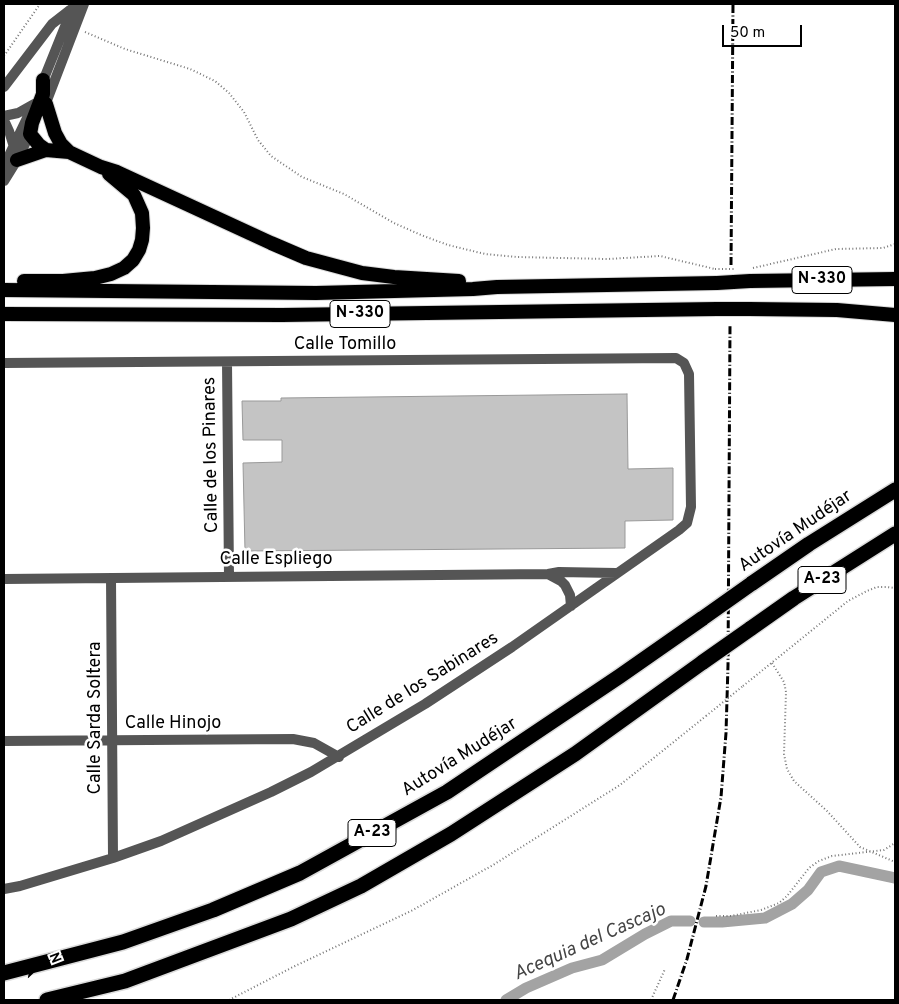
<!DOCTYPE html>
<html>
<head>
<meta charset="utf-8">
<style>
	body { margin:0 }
	#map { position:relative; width:899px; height:1004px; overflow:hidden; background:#fff; font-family:Overpass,sans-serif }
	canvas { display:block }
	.frame { position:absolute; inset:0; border:5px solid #000; pointer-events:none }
	.north { position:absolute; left:15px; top:939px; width:50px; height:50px; -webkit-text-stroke:4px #fff; paint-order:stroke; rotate:68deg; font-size:14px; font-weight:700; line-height:20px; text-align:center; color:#000 }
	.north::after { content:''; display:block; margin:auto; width:18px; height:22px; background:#000; clip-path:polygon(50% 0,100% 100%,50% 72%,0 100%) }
	.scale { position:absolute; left:722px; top:25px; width:80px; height:22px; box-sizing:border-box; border:2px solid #000; border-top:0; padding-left:6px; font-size:15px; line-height:18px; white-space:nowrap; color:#000; -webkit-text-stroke:4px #fff; paint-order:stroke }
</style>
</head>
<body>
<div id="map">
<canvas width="899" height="1004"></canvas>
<div class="frame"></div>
<div class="north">N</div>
<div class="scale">50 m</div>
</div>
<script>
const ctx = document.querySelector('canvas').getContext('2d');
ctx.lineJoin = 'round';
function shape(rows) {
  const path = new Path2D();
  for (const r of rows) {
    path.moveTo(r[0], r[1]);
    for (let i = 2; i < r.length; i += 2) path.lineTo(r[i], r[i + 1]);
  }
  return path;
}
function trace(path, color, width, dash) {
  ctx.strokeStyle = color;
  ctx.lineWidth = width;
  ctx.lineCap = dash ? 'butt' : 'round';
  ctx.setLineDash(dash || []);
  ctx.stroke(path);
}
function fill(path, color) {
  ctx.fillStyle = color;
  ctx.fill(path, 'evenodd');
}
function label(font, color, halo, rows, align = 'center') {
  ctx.font = font + ' Overpass,sans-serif';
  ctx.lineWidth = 5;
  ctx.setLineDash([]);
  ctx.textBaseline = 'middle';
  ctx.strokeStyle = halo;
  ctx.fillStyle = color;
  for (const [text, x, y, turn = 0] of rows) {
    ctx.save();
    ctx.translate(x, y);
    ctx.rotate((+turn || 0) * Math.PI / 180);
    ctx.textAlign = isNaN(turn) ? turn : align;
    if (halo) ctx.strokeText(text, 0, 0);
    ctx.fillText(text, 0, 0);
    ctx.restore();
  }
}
trace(shape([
	[704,922,722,922,765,918,792,904,808,890,821,872,839,866,895,878],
	[506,1000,526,988,572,968,602,960,645,934,671,921,690,921]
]), '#a3a3a3', 11);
const building = shape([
	[627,394,628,469,673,468,673,520,625,521,625,548,245,551,243,463,282,462,282,440,243,440,242,401,281,401,281,398,627,394]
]);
fill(building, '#c4c4c4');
trace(building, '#999', 1);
const trunk = shape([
	[43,80,43,94,32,123,30,134,39,145,46,150],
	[46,104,55,133,61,144,69,152],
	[17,160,46,150,69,152,101,167,117,172,271,243,306,258,362,273,394,277,459,281],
	[24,281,63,281,95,278,111,274,124,268,133,260,139,250,142,240,143,228,142,213,134,195,109,174],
	[750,281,895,279],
	[4,290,316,293,473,289,497,287,717,283],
	[749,309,837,310,895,315],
	[4,314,282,315,717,309]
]);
const motorway = shape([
	[751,584,809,544,895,490],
	[750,629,794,598,895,534],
	[4,973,123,942,213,910,300,873,447,792,620,676,703,618],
	[47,1000,125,981,291,919,361,886,451,834,575,754,703,662]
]);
trace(trunk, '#dbdbdb', 16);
trace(motorway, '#dbdbdb', 18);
trace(shape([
	[85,32,125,49,190,69,215,81,229,93,244,112,258,140,271,156,302,177,344,194,394,223,421,235,448,245,485,254,517,257,607,259,660,256,715,269],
	[4,56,40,4],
	[753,268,836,249,883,248,895,244],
	[772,663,784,682,786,692,784,754,787,769,794,781,827,811,860,847,895,862],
	[743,686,848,601,867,591,877,587,887,587,895,588],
	[716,916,731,916,761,910,779,903,787,896,809,868,819,861,832,856,884,850,895,843],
	[229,1000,295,966,413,910,493,865,620,785,706,716],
	[651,1000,665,969]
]), '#777', 2, [1, 2.5]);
trace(shape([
	[227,362,229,577],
	[4,363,676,358,684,363,689,374,691,507,687,523,679,530,512,647,425,704,311,772,271,792,161,841,113,858,20,886,4,889],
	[548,574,561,581,565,585,570,595,571,606],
	[111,578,113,858],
	[4,579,548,574,559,572,616,573],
	[4,741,293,739,314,743,339,757]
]), '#555', 10);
trace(shape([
	[41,86,74,4],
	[4,87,52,24,70,10],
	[46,103,84,4],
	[4,116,18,113,34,104],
	[4,120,9,131,14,147],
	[4,166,29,114],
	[4,181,17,160,32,130]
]), '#555', 10);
trace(trunk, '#000', 14);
trace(motorway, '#000', 15);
trace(shape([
	[731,265,733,4],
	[673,1000,687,959,706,886,721,797,726,733,728,665,730,326]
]), '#000', 3, [8, 2.5, 1, 2.5]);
const trunkBridge = shape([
	[717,283,750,281],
	[717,309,749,309]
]);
const motorwayBridge = shape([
	[703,618,751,584],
	[703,662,750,629]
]);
trace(trunkBridge, '#dbdbdb', 16, []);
trace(motorwayBridge, '#dbdbdb', 18, []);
trace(shape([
	[715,269,735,269],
	[706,716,743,686]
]), '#777', 2, [1, 2.5]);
trace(trunkBridge, '#000', 14);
trace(motorwayBridge, '#000', 15);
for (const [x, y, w] of [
	[822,280,60],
	[360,314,60],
	[822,580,48],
	[372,833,48]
]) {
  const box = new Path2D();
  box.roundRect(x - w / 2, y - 13.5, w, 27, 4);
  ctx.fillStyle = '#fff';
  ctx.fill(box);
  trace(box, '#000', 1);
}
label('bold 16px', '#000', null, [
	["N-330",822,280],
	["N-330",360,314],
	["A-23",822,580],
	["A-23",372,833]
]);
label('18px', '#000', '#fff', [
	["Calle Tomillo",345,345],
	["Calle de los Pinares",212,455,-91],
	["Autovía Mudéjar",796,532,-34],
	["Calle Espliego",276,560],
	["Calle de los Sabinares",423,684,-32],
	["Calle Sarda Soltera",96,718,-90],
	["Calle Hinojo",173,724],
	["Autovía Mudéjar",460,758,-32]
]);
label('italic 19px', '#444', '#fff', [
	["Acequia del Cascajo",590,943,-24]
]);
</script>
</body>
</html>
